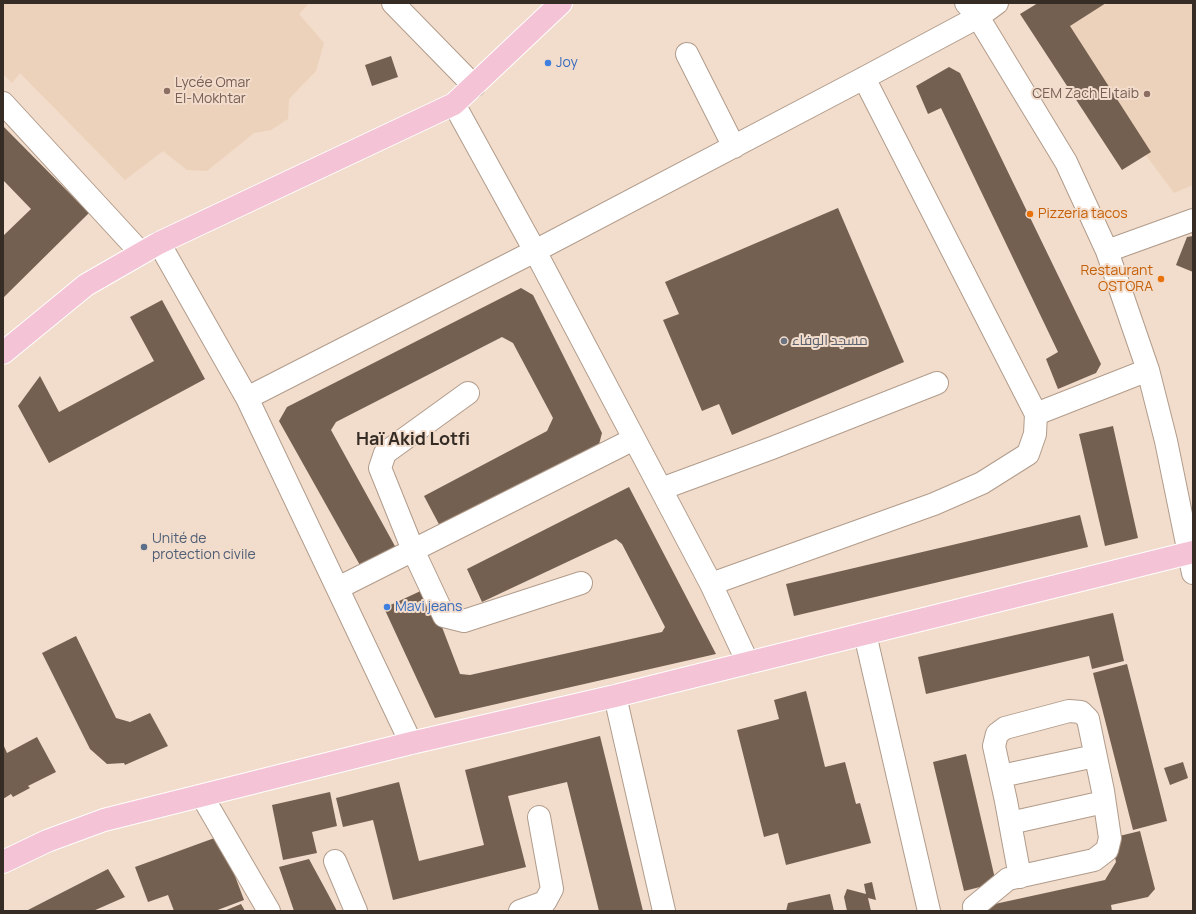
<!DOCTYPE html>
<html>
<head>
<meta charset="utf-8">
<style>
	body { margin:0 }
	#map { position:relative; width:1196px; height:914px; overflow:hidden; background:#f2dccb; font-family:Manrope,sans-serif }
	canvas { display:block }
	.frame { position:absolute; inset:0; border:4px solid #342c25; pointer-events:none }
</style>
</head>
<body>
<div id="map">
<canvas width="1196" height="914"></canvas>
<div class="frame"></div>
</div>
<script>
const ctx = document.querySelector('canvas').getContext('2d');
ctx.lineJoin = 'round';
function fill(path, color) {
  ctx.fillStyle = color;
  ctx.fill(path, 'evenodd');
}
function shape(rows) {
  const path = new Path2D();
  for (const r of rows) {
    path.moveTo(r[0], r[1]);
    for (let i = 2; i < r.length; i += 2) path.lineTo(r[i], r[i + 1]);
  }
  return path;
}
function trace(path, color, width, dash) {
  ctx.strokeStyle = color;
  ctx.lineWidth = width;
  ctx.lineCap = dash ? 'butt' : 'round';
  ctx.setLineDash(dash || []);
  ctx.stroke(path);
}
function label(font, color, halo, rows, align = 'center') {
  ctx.font = font + ' Manrope,Cairo,sans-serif';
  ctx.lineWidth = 4;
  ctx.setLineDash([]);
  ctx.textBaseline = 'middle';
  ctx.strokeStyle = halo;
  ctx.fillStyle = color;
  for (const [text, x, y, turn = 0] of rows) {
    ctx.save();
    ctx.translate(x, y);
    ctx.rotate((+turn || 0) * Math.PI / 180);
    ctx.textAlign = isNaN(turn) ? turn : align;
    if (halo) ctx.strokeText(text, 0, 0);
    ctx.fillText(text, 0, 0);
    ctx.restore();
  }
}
fill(shape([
	[3,3,309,3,299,14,324,43,316,71,289,99,288,119,271,130,254,133,207,171,187,170,163,151,125,180,20,73,12,83,3,74],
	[1033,3,1193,3,1193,185,1174,193]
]), '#edd2bb');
fill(shape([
	[1038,3,1106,3,1070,26,1151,152,1122,170,1020,14],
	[391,56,398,77,372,86,365,65],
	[949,67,960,73,1101,364,1096,373,1058,389,1046,359,1058,352,941,108,928,114,916,86],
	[3,126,89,213,3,298,3,236,31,209,3,180],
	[838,208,904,362,732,435,719,404,702,411,663,320,679,314,665,282],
	[1193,236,1193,272,1176,265,1187,237],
	[521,288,533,295,602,433,598,448,442,530,424,496,547,431,553,418,513,343,502,337,336,422,331,430,396,548,361,567,279,421,287,407],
	[162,300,205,379,49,463,18,406,40,376,59,412,154,361,130,317],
	[1113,426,1138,538,1105,546,1079,434],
	[629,487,716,654,435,718,384,608,427,588,460,674,470,675,662,632,665,627,622,544,616,539,482,602,467,569],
	[1080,515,1088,547,794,616,786,584],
	[1113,613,1124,661,1092,669,1089,656,926,694,918,657],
	[76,636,116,718,130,722,150,713,168,746,125,765,124,763,107,764,90,749,42,653],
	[1127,664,1167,821,1133,830,1093,673],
	[806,691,825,767,845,762,856,804,860,803,871,843,786,865,778,833,764,837,737,730,779,719,774,700],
	[600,736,643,911,599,911,567,782,508,796,526,867,393,900,373,820,343,827,336,798,399,782,419,861,484,845,465,770],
	[37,737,56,772,28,786,30,788,13,797,11,794,3,799,3,744,7,753],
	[966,754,996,883,964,891,933,762],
	[1183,762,1188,778,1170,785,1164,768],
	[330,792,337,826,312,832,317,853,283,860,272,805],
	[1140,831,1155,889,1148,897,1111,905,1112,911,982,911,981,907,1105,880,1116,862,1111,838],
	[220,836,244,900,215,911,174,911,168,895,148,902,135,867],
	[309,859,328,894,337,911,294,911,279,867],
	[108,869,125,897,93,911,26,911],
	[872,882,876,900,868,898,871,911,847,911,844,897,847,889,866,894,864,884],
	[830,894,834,911,786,911,788,903],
	[241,904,245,911,224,911]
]), '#736051');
const minor = shape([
	[393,3,474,86],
	[966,3,978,17,1066,162,1107,251,1148,370,1166,441,1193,573],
	[687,54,734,147],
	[3,103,141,253],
	[454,104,535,251,711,584,748,663],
	[159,243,247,398,411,743],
	[1107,251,1193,220],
	[468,393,385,453,380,468,413,550,444,616,464,621,581,583],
	[247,398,535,251,864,78,978,17,997,3],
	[1036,414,1148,370],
	[661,489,772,448,937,383],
	[711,584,934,504,982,483,1028,454,1035,434,1036,414,864,78],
	[338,588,634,439],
	[865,634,929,911],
	[615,696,664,911],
	[1001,776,1095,756],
	[202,796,269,911],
	[1010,823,1104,802],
	[335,861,356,911],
	[520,911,545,902,552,889,539,817],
	[975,911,974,907,1008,879,1094,860,1107,850,1110,838,1103,791,1088,719,1081,712,1069,711,1005,728,997,734,994,746,1006,801,1020,877]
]);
const major = shape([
	[3,353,86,285,159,243,454,104,561,3],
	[3,862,47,841,104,820,411,743,615,696,1193,552]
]);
trace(minor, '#b19c8c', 24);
trace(major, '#fff', 24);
trace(minor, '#fff', 22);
trace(major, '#f4c4d6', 22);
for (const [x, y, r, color] of [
	[548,63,4,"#3f7fe0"],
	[167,91,4,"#8d6e63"],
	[1147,94,4,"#8d6e63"],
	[1030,214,4,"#e8710a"],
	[1161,279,4,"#e8710a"],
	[784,341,4,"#6b7280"],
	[144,547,4,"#5c6f8a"],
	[387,607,4,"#3f7fe0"]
]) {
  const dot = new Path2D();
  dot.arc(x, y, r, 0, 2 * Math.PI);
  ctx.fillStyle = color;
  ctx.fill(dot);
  trace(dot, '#f2dccb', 1.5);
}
label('14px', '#366cbe', '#f2dccb', [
	["Joy",556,63],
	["Mavi jeans",395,607]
], 'left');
label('14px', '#785e54', '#f2dccb', [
	["Lycée Omar",175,83],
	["El-Mokhtar",175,99],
	["CEM Zach El taib",1139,94,"right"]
], 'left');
label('14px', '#c56008', '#f2dccb', [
	["Pizzeria tacos",1038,214],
	["Restaurant",1153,271,"right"],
	["OSTORA",1153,287,"right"]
], 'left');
label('14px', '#5b616d', '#f2dccb', [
	["مسجد الوفاء",792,341]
], 'left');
label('14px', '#4e5e75', '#f2dccb', [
	["Unité de",152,539],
	["protection civile",152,555]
], 'left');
label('bold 18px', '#342c25', '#f2dccb', [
	["Haï Akid Lotfi",413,440]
]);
</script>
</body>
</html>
